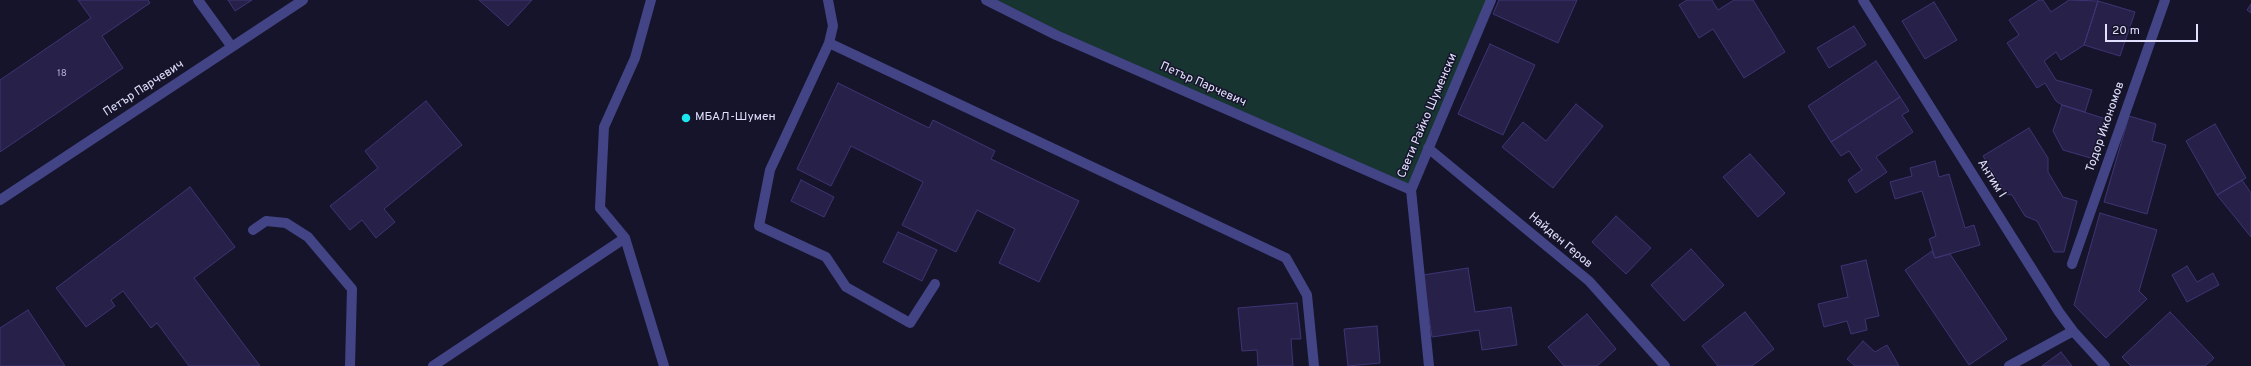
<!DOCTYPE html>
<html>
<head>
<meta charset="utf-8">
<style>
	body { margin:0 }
	#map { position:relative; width:2251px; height:366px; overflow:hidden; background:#16142b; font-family:Overpass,sans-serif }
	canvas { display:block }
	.scale { position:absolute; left:2105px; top:24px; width:93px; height:18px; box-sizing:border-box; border:2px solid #e1e0fd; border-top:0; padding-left:5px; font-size:12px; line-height:14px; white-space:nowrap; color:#e1e0fd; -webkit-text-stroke:3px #16142b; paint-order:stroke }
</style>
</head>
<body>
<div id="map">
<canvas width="2251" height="366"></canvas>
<div class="scale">20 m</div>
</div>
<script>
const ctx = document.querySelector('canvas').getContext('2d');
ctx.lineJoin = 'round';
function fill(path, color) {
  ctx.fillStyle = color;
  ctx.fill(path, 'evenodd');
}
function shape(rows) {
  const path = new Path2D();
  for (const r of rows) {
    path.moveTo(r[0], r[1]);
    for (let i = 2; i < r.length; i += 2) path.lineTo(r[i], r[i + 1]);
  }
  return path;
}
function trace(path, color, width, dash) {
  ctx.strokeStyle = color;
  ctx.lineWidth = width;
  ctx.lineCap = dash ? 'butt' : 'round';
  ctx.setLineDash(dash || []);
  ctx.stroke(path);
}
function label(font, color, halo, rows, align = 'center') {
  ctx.font = font + ' Overpass,sans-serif';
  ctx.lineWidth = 3;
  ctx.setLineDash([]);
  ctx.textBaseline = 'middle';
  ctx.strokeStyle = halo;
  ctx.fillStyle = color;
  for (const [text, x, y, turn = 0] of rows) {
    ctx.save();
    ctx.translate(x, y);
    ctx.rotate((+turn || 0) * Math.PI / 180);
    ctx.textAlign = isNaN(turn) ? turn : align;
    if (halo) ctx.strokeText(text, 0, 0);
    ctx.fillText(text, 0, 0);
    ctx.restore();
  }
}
fill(shape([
	[986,0,1491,0,1411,190]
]), '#173431');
const building = shape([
	[78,0,148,0,150,3,102,36,123,68,0,152,0,80,91,18,78,0],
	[228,0,252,0,235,11,228,0],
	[479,0,532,0,508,26,479,0],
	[1499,0,1577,0,1558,43,1493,14,1499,0],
	[1687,0,1712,0,1718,10,1734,0,1753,0,1785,52,1744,78,1713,29,1699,38,1679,5,1687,0],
	[2039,0,2043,0,2051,12,2069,0,2098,1,2084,45,2061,60,2056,52,2044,61,2056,80,2092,90,2085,112,2062,105,2056,101,2045,83,2037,88,2007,43,2019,35,2009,20,2039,0],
	[2098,1,2135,12,2120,56,2084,45,2098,1],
	[1934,2,1957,40,1925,59,1902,21,1934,2],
	[2251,4,2251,13,2247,10,2251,4],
	[1854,26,1866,45,1829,68,1817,48,1854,26],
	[1490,44,1535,65,1503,135,1458,114,1490,44],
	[1876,61,1900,97,1831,142,1808,106,1876,61],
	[838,83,929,128,933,120,995,151,991,159,1079,201,1039,282,999,263,1015,229,977,210,956,252,902,225,923,182,851,146,831,186,797,169,838,83],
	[1900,97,1909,111,1902,115,1913,132,1876,157,1887,172,1856,193,1848,180,1862,170,1849,151,1841,156,1831,142,1900,97],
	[426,101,462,145,384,209,395,222,376,238,362,220,350,230,330,206,378,168,365,151,426,101],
	[1576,104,1603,126,1553,188,1502,147,1523,122,1546,141,1576,104],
	[2062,105,2106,119,2094,159,2063,150,2053,131,2062,105],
	[2129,116,2156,124,2152,141,2166,145,2147,214,2104,202,2129,116],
	[2215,124,2246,178,2217,195,2186,141,2215,124],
	[2029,128,2048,158,2048,172,2063,197,2077,201,2064,252,2054,252,2037,221,2025,216,2012,195,2006,194,1983,156,2029,128],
	[1750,154,1785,193,1758,217,1723,177,1750,154],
	[1935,161,1939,177,1949,174,1965,228,1974,225,1980,245,1935,258,1929,239,1936,236,1922,191,1895,199,1890,182,1912,176,1910,168,1935,161],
	[801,180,834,197,824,217,791,201,801,180],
	[2242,180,2251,193,2251,237,2217,195,2242,180],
	[190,187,235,247,194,278,260,366,189,366,157,323,151,328,123,291,111,300,115,306,86,327,56,288,190,187],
	[2100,213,2157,230,2139,291,2147,299,2106,338,2074,305,2100,213],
	[1616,216,1651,248,1626,274,1592,242,1616,216],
	[898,232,937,250,922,281,883,262,898,232],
	[1691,249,1724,285,1684,321,1651,285,1691,249],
	[1932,251,1935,258,1950,254,2007,339,1969,365,1905,270,1932,251],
	[1866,260,1879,316,1865,319,1867,330,1851,334,1847,321,1824,327,1818,304,1848,297,1841,266,1866,260],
	[2187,266,2197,282,2213,273,2219,285,2187,302,2172,275,2187,266],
	[1468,268,1475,312,1511,307,1517,345,1482,350,1479,330,1432,337,1423,275,1468,268],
	[1297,303,1301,339,1291,339,1293,366,1258,366,1257,350,1242,351,1238,308,1297,303],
	[28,310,65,366,0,366,0,328,28,310],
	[1745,312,1774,349,1752,366,1718,366,1702,346,1745,312],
	[2170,312,2214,358,2205,366,2131,366,2122,357,2170,312],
	[1587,314,1616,349,1597,366,1564,366,1548,347,1587,314],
	[1377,326,1380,363,1348,366,1344,329,1377,326],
	[1863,341,1875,352,1887,345,1899,366,1855,366,1847,359,1863,341],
	[2061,352,2072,366,2042,366,2061,352]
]);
fill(building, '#27214a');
trace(building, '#3d3574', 1);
trace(shape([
	[198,0,232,47],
	[651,0,635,58,604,127,600,208,625,238,664,366],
	[828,0,833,26,829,43,1286,258,1307,295,1314,366],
	[986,0,1056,35,1411,190],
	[1863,0,2059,312,2073,331,2105,366],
	[829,43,770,170,759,226,826,257,846,287,910,323,935,284],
	[1428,148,1589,281,1665,366],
	[0,200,303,0],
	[253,230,266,221,286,223,308,237,352,289,350,366],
	[2072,264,2165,0],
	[433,366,625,238],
	[1429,366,1411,190,1491,0],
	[2009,366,2073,331]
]), '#424486', 10);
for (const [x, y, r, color] of [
	[686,118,5,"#1be6ee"]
]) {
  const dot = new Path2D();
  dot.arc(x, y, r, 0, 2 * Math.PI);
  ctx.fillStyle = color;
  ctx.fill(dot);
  trace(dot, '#16142b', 1.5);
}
label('10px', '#b2b0d0', null, [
	["18",62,74]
]);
label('12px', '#e1e0fd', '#16142b', [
	["Петър Парчевич",1203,85,24],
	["Петър Парчевич",144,89,-33],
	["Свети Райко Шуменски",1428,116,-67],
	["Тодор Икономов",2106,127,-71],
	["Антим I",1991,179,58],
	["Найден Геров",1560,241,40]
]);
label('12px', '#e1e0fd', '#16142b', [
	["МБАЛ-Шумен",695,118]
], 'left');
</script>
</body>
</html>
